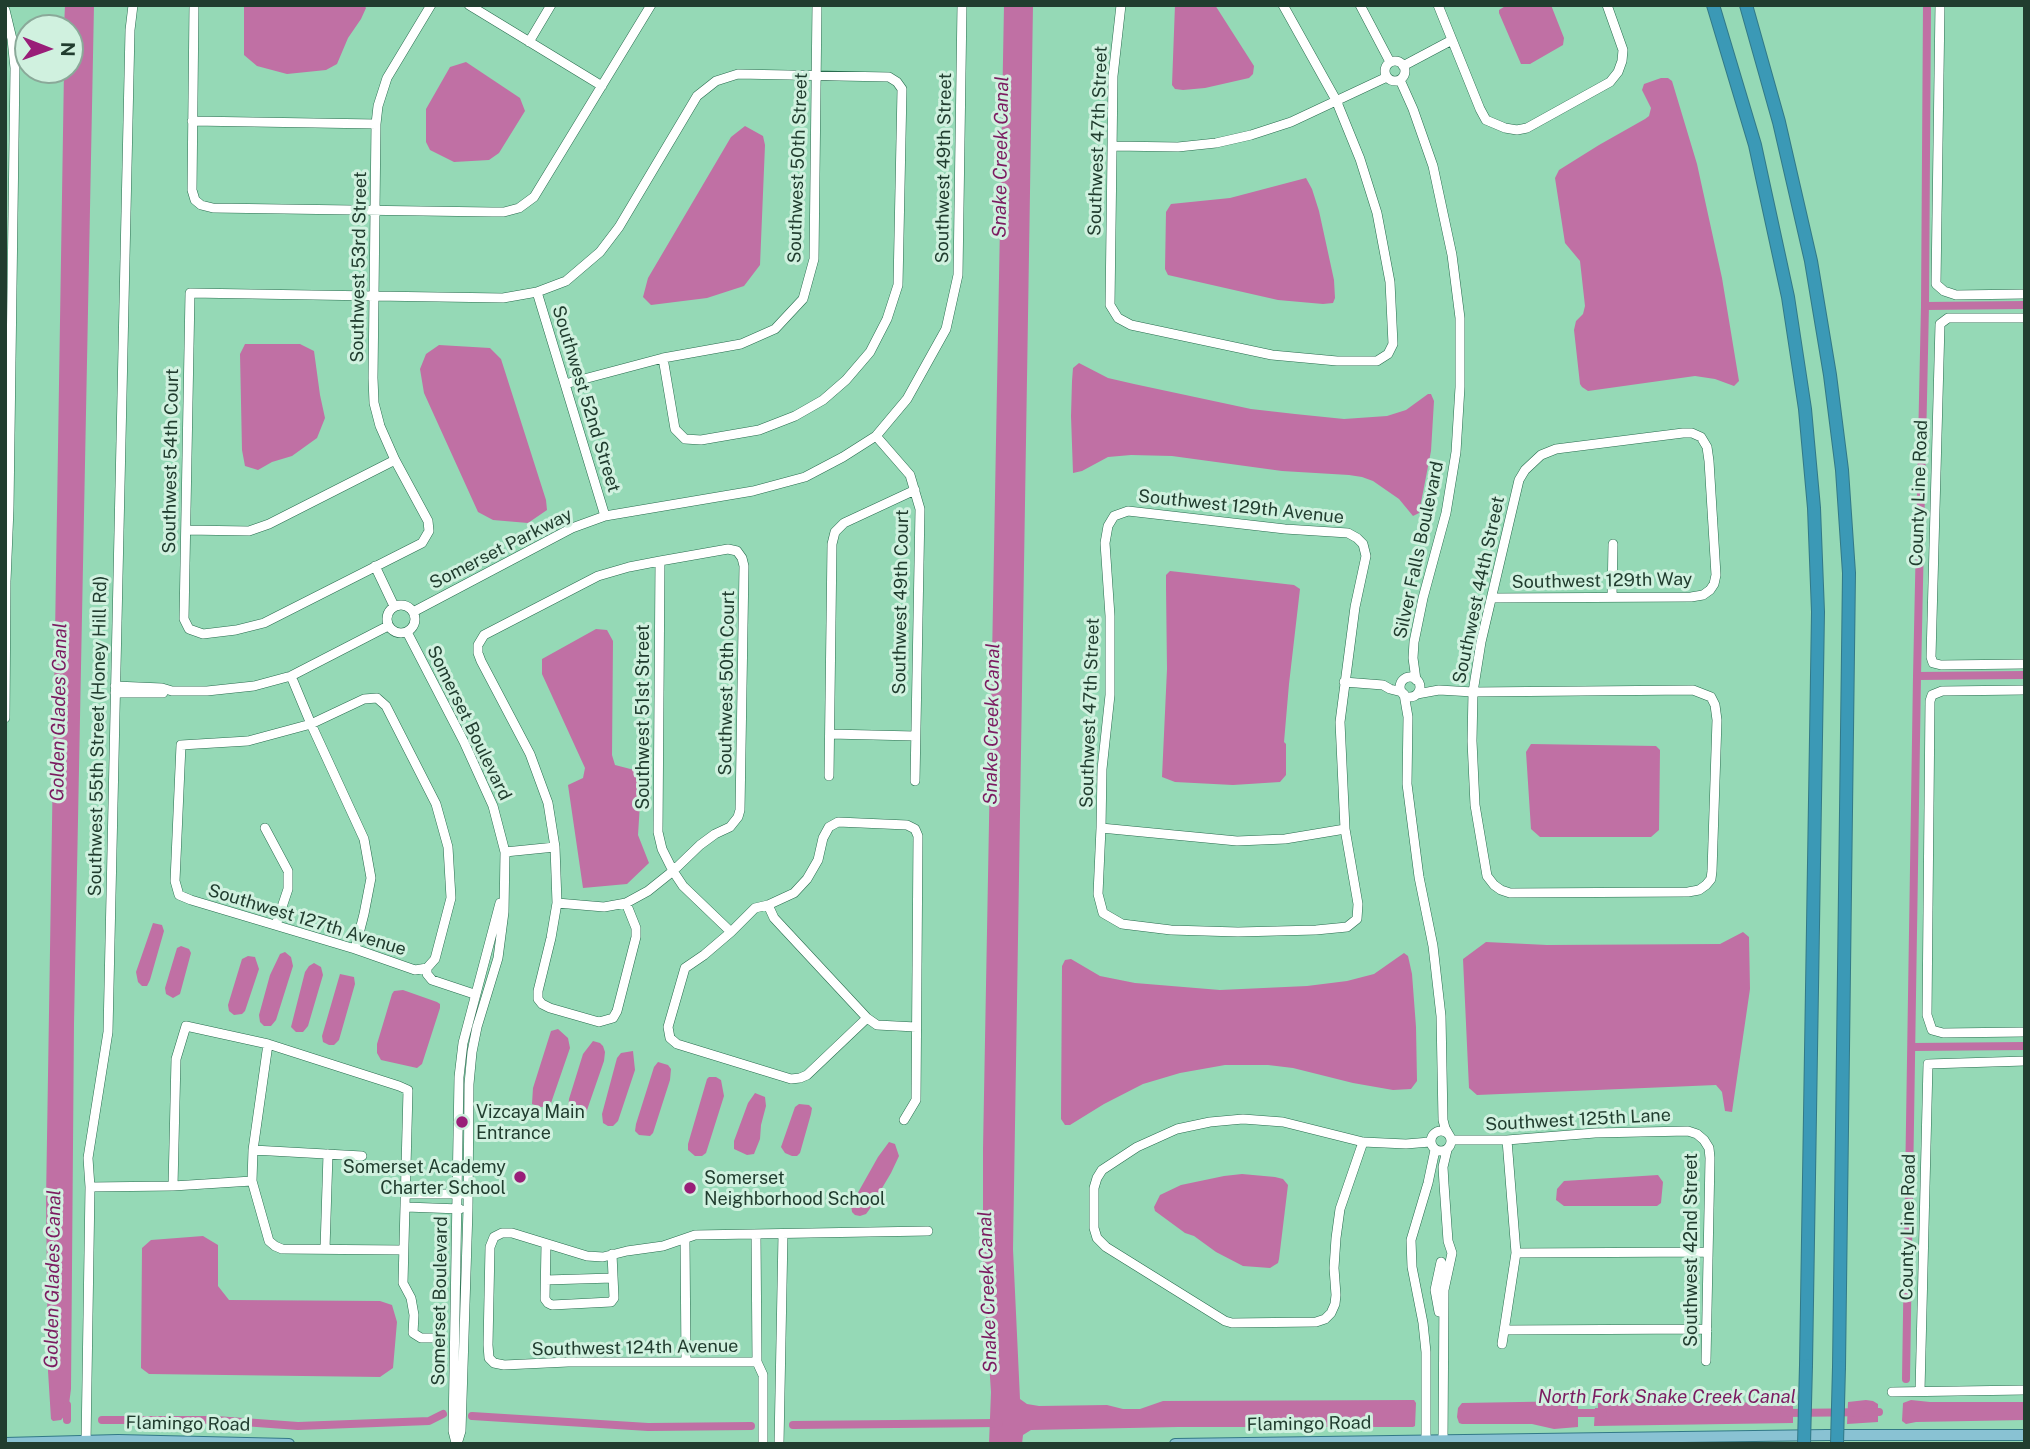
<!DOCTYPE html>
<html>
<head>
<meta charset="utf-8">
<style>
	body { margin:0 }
	#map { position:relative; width:2030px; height:1449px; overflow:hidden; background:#95d9b6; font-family:"Public Sans",sans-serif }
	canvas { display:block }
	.frame { position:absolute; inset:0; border:7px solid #213d2f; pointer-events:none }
	.north { position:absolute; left:14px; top:14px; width:70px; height:70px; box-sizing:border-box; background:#d0f1df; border:2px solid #8aa999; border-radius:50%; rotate:91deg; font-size:19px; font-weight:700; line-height:28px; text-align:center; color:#213d2f }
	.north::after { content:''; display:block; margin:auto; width:24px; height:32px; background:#991e78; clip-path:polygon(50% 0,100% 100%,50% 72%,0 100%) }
</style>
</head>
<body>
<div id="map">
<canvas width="2030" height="1449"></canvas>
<div class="frame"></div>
<div class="north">N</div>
</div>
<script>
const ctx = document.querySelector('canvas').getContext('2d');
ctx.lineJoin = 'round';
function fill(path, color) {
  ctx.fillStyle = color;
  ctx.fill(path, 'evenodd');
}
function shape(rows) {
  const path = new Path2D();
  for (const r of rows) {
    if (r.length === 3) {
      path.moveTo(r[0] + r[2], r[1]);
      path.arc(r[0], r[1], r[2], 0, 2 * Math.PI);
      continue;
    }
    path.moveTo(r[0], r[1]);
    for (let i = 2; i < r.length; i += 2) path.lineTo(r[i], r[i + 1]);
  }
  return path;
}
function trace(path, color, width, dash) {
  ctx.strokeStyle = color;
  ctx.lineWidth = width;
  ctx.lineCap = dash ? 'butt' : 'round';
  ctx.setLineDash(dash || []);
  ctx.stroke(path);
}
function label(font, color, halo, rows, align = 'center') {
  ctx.font = font + ' "Public Sans",sans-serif';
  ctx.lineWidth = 6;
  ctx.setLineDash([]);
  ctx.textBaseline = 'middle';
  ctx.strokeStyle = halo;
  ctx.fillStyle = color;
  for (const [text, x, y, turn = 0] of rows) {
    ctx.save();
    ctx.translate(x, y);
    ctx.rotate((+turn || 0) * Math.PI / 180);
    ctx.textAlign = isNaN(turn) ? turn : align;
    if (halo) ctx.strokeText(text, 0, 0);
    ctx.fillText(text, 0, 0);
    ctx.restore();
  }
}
fill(shape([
	[65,5,94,5,74,1023,71,1389,68,1412,61,1420,53,1421,51,1419,48,1371,46,1200,64,70,70,70,70,28,64,28],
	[244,5,364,5,366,8,361,19,348,38,337,64,326,70,287,74,257,66,244,55],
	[1004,5,1033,5,1013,1249,1020,1399,1027,1404,1039,1406,1107,1405,1123,1409,1140,1409,1163,1401,1414,1400,1416,1403,1415,1426,1413,1427,1178,1427,1031,1430,1023,1435,1022,1444,989,1444,991,1392,983,1273,983,1149],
	[1175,5,1215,5,1254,66,1253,74,1249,78,1205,88,1183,90,1175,89,1172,85],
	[1507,5,1551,5,1564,38,1563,45,1530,64,1521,64,1499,13,1499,10],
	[466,62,520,98,525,111,499,153,489,160,454,162,430,150,426,142,426,109,450,67],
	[1661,78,1668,78,1672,81,1697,164,1722,278,1739,381,1734,386,1715,379,1695,376,1588,391,1582,387,1580,384,1574,330,1576,321,1583,314,1585,306,1580,261,1565,243,1555,178,1559,170,1599,145,1645,119,1649,116,1651,108,1642,90,1644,84],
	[745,126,763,136,765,145,760,265,744,286,707,298,651,305,643,297,648,278,731,137],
	[1306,178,1312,189,1319,211,1334,280,1335,298,1333,303,1323,304,1278,300,1168,275,1165,269,1166,212,1171,204,1230,198],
	[245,344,300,344,314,351,320,395,325,418,317,438,292,456,272,462,258,470,245,466,242,450,240,354],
	[439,345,490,348,501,359,546,500,547,510,528,523,493,520,478,512,424,393,420,369,426,354],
	[1079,363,1108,378,1134,384,1251,409,1295,414,1344,419,1387,416,1406,410,1428,394,1431,394,1434,401,1431,451,1419,513,1413,516,1399,499,1373,481,1362,477,1349,475,1282,471,1172,456,1131,455,1108,457,1082,471,1073,473,1071,416,1072,381,1073,368],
	[1170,571,1294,585,1300,589,1289,684,1284,742,1286,744,1286,775,1280,782,1233,785,1175,782,1162,777,1167,669,1166,587,1166,575],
	[596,629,607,630,613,641,612,755,615,765,642,772,638,835,649,863,627,884,583,888,568,785,583,778,585,768,542,674,542,659],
	[1531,744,1656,746,1660,750,1659,830,1651,837,1540,837,1531,829,1526,752],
	[153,923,162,925,164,931,150,980,147,986,142,986,138,982,136,972],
	[1743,932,1749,937,1750,989,1732,1112,1725,1111,1722,1092,1716,1085,1477,1095,1469,1088,1463,959,1486,942,1547,945,1720,944],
	[181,946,189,949,191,953,180,994,173,998,166,994,165,988,177,948],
	[285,952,291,957,293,966,276,1020,271,1026,264,1026,260,1022,259,1015,270,975,280,954],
	[1404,953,1408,956,1412,974,1416,1027,1417,1081,1411,1089,1393,1090,1353,1083,1293,1068,1268,1065,1225,1065,1180,1073,1143,1084,1104,1104,1070,1125,1065,1125,1061,1119,1062,966,1065,960,1071,959,1100,976,1135,983,1220,990,1307,986,1347,981,1374,974],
	[248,956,255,957,259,969,245,1011,242,1014,234,1015,229,1011,228,1005,242,959],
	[314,963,321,967,323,975,308,1026,303,1032,296,1032,291,1027,305,972,309,966],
	[340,974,354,977,355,984,339,1040,334,1045,329,1045,323,1042,322,1036],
	[403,990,437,1002,440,1004,440,1008,422,1064,417,1068,381,1060,377,1053,377,1044,392,994,394,991],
	[558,1029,568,1038,570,1048,550,1106,541,1107,532,1104,533,1088,551,1031],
	[593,1041,600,1043,603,1046,605,1052,604,1061,586,1113,581,1117,574,1117,568,1112,569,1099,583,1054],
	[633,1051,635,1070,618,1121,613,1126,608,1126,603,1123,602,1114,617,1058,621,1053],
	[658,1062,668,1065,671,1069,670,1080,653,1133,650,1136,639,1135,635,1131,636,1124,654,1067],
	[709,1077,716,1077,721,1080,724,1096,706,1153,702,1156,695,1156,688,1150,688,1144,707,1079],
	[755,1093,765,1097,766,1106,761,1125,760,1139,754,1154,747,1155,734,1149,734,1141,748,1103],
	[799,1104,809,1105,812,1108,811,1114,800,1153,797,1156,792,1156,785,1153,781,1147,795,1107],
	[889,1142,895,1144,899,1156,891,1173,869,1210,866,1214,860,1216,855,1215,852,1212,851,1205,878,1157],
	[1242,1174,1275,1177,1283,1179,1288,1185,1279,1259,1278,1263,1270,1268,1243,1266,1216,1252,1194,1236,1185,1233,1155,1211,1154,1207,1160,1195,1181,1185,1224,1176],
	[1658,1175,1663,1182,1661,1203,1657,1206,1564,1206,1556,1200,1557,1189,1564,1181],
	[203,1236,218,1245,218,1286,229,1300,380,1301,392,1305,397,1322,393,1368,380,1377,149,1374,141,1368,142,1248,151,1240],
	[1866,1400,1873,1401,1878,1404,1878,1422,1847,1424,1848,1402],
	[1911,1400,1930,1402,2025,1402,2025,1420,1916,1422,1906,1424,1902,1421,1903,1403],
	[1578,1401,1578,1427,1554,1429,1532,1424,1462,1424,1459,1423,1457,1417,1458,1408,1462,1403],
	[1736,1402,1793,1405,1793,1423,1594,1426,1595,1408,1598,1408,1598,1403]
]), '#c070a4');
trace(shape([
	[1925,306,2025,305],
	[1917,676,2025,675],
	[1912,1047,2025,1046],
	[1906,1379,1917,676,1925,306,1927,5],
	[1571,1413,1603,1413],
	[1784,1413,1879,1412],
	[472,1416,648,1427,751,1426],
	[67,1420,67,1405],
	[102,1420,216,1420,298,1426,429,1421,443,1414],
	[793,1425,999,1423]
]), '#c070a4', 8);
const minor = shape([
	[194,5,192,190,195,200,201,205,213,208,492,212,504,212,519,208,534,197,651,5],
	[431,5,387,78,378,106,376,124,374,296,373,378,374,403,380,426,395,460,428,521,429,531,422,543,264,623,236,630,203,634,189,629,184,619,190,293,374,296,503,298,537,292,566,281,600,252,619,227,697,96,716,81,738,74,889,77,897,82,902,89,898,285,887,319,870,352,846,380,823,400,795,416,759,430,701,440,685,439,675,429,663,358],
	[469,5,602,86],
	[1121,5,1113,76,1110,305,1118,318,1131,325,1272,355,1337,361,1377,361,1388,354,1393,344,1390,282,1377,213,1360,159,1336,100,1283,5],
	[1360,5,1390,62],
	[1438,5,1480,109,1486,120,1505,128,1517,130,1527,128,1610,82,1618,72,1622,61,1623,50,1607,5],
	[1940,5,1936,284,1944,291,1956,295,2025,294],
	[5,10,12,39,15,68,9,508,6,581,5,718],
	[529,42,551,5],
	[1395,71,10],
	[1403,66,1452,40],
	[1400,80,1413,109,1433,166,1452,255,1460,318,1460,387,1456,452,1446,513,1423,598,1414,642,1413,658,1416,680],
	[192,121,376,124],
	[1113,146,1178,147,1216,143,1251,135,1291,122,1387,77],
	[537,292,605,516],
	[2025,318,1948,318,1940,324,1931,657,1933,663,1941,665,2025,664],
	[565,384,663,358,741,344,775,329,803,299,814,259,817,5],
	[876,436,910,475,920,509,915,781],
	[1128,511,1285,529,1348,533,1357,538,1363,544,1366,556,1355,607,1340,722,1345,829,1358,904,1357,919,1347,927,1316,930,1238,932,1171,930,1122,924,1103,913,1098,894,1101,828,1102,769,1110,695,1110,616,1105,543,1108,526,1114,516,1128,511],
	[186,530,249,531,269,524,395,460],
	[660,561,658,832,662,849,673,871,683,886,731,932],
	[375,566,394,606],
	[1612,597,1613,544],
	[401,619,14],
	[413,612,572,528,605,516,753,491,805,477,843,457,876,436,907,399,946,329,958,275,962,5],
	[407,632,464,742,493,806,505,852,504,912,498,958,477,1027,472,1052,469,1084,468,1209,461,1431,457,1444],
	[291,676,311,724,364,839,371,878,364,914,355,949],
	[1410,687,10],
	[1344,682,1383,685,1390,689,1402,692],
	[115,686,162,688,172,691,207,691,254,686,291,676,388,626],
	[2025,690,1942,691,1932,695,1930,701,1927,1015,1932,1030,1943,1033,2025,1032],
	[115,693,163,693],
	[1404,694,1408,717,1407,784,1419,877,1433,946,1441,1016,1443,1120,1445,1128,1449,1135],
	[1417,694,1439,690,1473,692,1693,690,1711,697,1715,705,1717,720,1712,871,1711,879,1706,885,1699,890,1688,892,1510,893,1501,890,1494,885,1487,876,1475,805,1472,741,1473,692,1481,642,1519,480,1525,470,1541,455,1556,449,1683,433,1692,433,1701,437,1707,447,1709,461,1716,575,1714,584,1710,590,1703,595,1691,597,1492,598],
	[377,698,386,706,436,804,448,847,451,898,435,959,427,968,415,970,355,949,191,900,179,895,175,881,181,745,248,741,311,724,364,699,377,698],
	[830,734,915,736],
	[829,776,832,544,835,532,844,523,915,490],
	[265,828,288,871,288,889,276,925],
	[1101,828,1237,841,1285,839,1345,829],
	[505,852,555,847],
	[557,903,604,907,626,903,648,891,673,871,700,845,715,834,730,827,738,817,740,810,744,566,742,558,737,551,728,549,660,561,629,567,598,576,484,635,478,645,478,653,481,661,530,754,548,803,555,847,557,903,551,938,538,991,538,999,542,1004,550,1008,599,1022,613,1018,617,1011,636,937,636,928,626,903],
	[768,905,774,918,867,1018,877,1025,916,1027],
	[427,968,427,974,432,980,471,993],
	[867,1018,807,1075,800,1078,791,1079,677,1044,670,1038,668,1027,685,968,704,955,731,932,755,908,768,905,794,893,807,879,818,860,823,838,829,827,838,822,907,825,915,829,918,836,916,1100,904,1120],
	[268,1044,253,1150,252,1181,269,1241,275,1246,282,1249,403,1250],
	[1441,1141,10],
	[1451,1140,1507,1140,1595,1133,1688,1131,1697,1134,1704,1140,1709,1148,1710,1158,1706,1361],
	[1363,1142,1340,1209,1336,1238,1334,1268,1336,1295,1335,1304,1331,1313,1325,1319,1316,1322,1232,1323,1225,1321,1106,1247,1097,1238,1094,1228,1094,1188,1097,1178,1102,1170,1137,1147,1177,1129,1210,1122,1243,1119,1283,1122,1363,1142,1406,1144,1430,1142],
	[253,1150,362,1156],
	[173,1186,176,1059,186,1026,268,1044,399,1086,408,1090,403,1283,411,1298,414,1315,413,1333,421,1338,438,1338],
	[90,1187,173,1186,252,1181],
	[406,1194,462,1194],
	[406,1207,460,1209],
	[756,1234,757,1362,763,1375,763,1444],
	[685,1239,686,1362],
	[546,1244,545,1299,548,1303,552,1305,611,1302,614,1298,612,1254],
	[325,1249,328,1154],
	[1516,1253,1708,1252],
	[546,1280,613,1278],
	[1439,1312,1435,1290,1441,1262],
	[1504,1330,1707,1329],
	[1502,1344,1516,1253,1507,1140],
	[757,1362,568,1362,504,1365,494,1363,489,1358,488,1345,490,1247,494,1237,502,1233,512,1233,587,1256,603,1257,627,1251,663,1246,695,1235,928,1231],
	[1920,1391,1928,1064,2025,1061],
	[1892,1392,2025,1390],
	[456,1443,453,1431,459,1077,463,1043,500,903],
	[86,1444,90,1187,88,1158,108,1032,130,30,133,5],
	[779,1444,783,1234],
	[1426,1444,1426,1352,1423,1323,1412,1267,1411,1240,1428,1183,1435,1150],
	[1443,1444,1444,1290,1452,1253,1448,1241,1444,1184,1443,1167,1447,1150]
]);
const major = shape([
	[5,1443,118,1440,289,1444],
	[1175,1444,1827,1435,2025,1435]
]);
const highway = shape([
	[1713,5,1755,145,1788,297,1805,409,1814,508,1818,612,1806,1365],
	[1746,5,1779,122,1811,261,1830,375,1842,470,1849,573,1839,1367]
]);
trace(minor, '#286c4e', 10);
trace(major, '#327987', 12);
trace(highway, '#327987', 14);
trace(minor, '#fff', 9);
trace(major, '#89c2d3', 10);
trace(highway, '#3b99b6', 12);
const highwayBridge = shape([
	[1804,1444,1806,1365],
	[1837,1444,1839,1367]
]);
trace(highwayBridge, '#327987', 14, []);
trace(highwayBridge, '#3b99b6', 12);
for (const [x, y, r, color] of [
	[462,1122,7,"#991e78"],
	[520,1177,7,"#991e78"],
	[690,1188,7,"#991e78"]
]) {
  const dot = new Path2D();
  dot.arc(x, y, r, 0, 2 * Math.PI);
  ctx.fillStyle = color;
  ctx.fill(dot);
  trace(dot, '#d0f1df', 2.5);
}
label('18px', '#213d2f', '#d0f1df', [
	["Southwest 47th Street",1098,141,-88],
	["Southwest 50th Street",798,168,-88],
	["Southwest 49th Street",944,168,-89],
	["Southwest 53rd Street",359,267,-89],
	["Southwest 52nd Street",586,399,73],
	["Southwest 54th Court",171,461,-89],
	["County Line Road",1919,493,-88],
	["Southwest 129th Avenue",1241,507,6],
	["Somerset Parkway",501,549,-27],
	["Silver Falls Boulevard",1419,550,-78],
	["Southwest 129th Way",1602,581,-1],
	["Southwest 44th Street",1479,590,-78],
	["Southwest 49th Court",901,602,-89],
	["Southwest 50th Court",727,683,-89],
	["Southwest 47th Street",1090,713,-88],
	["Southwest 51st Street",643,717,-90],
	["Somerset Boulevard",469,723,64],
	["Southwest 55th Street (Honey Hill Rd)",98,736,-89],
	["Southwest 127th Avenue",307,920,17],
	["Southwest 125th Lane",1578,1120,-3],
	["County Line Road",1908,1227,-89],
	["Southwest 42nd Street",1691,1250,-90],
	["Somerset Boulevard",440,1301,-89],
	["Southwest 124th Avenue",635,1348,-1],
	["Flamingo Road",188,1424,1],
	["Flamingo Road",1309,1424,-1]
]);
label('18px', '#213d2f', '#d0f1df', [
	["Vizcaya Main",476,1112],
	["Entrance",476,1133],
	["Somerset Academy",506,1167,"right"],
	["Charter School",506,1188,"right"],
	["Somerset",704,1178],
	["Neighborhood School",704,1199]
], 'left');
label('italic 19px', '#7b1b60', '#d0f1df', [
	["Snake Creek Canal",1001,157,-89],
	["Golden Glades Canal",59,712,-89],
	["Snake Creek Canal",992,724,-89],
	["Golden Glades Canal",53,1279,-89],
	["Snake Creek Canal",988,1292,-92],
	["North Fork Snake Creek Canal",1667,1397]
]);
</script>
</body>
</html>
